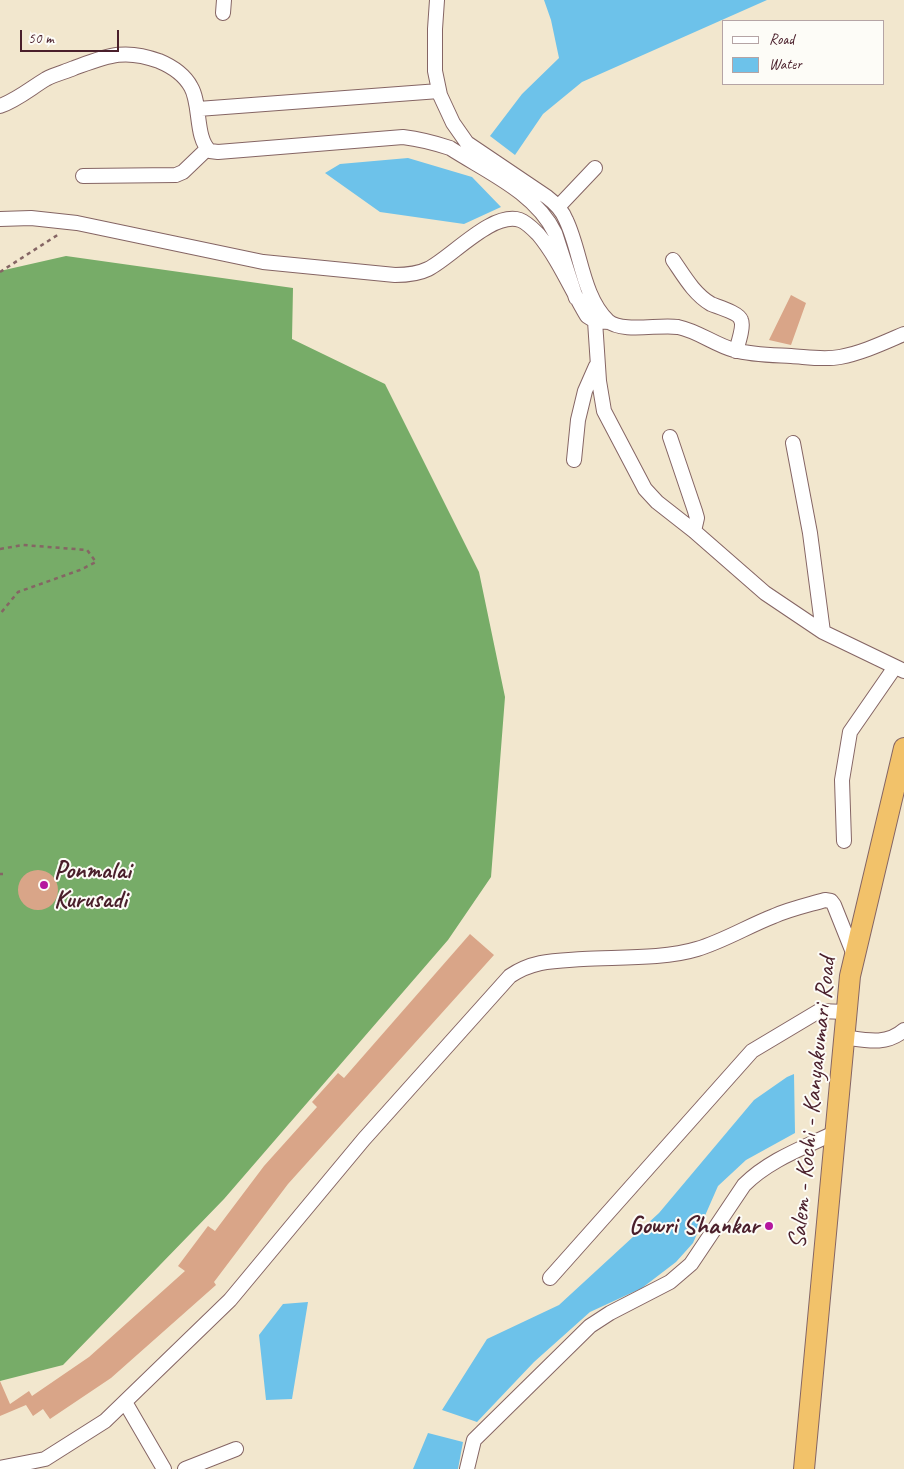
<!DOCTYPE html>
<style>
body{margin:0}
#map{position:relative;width:904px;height:1469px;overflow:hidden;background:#f2e7ce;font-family:Caveat,sans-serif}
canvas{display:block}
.legend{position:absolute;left:722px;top:20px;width:162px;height:65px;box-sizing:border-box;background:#fdfcf7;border:1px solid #b5a4a5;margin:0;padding:6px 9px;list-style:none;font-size:15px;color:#4a1f2b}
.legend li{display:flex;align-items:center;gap:10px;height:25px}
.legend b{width:25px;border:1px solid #b5a4a5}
.scale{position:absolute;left:20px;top:30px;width:99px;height:22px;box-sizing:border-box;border:2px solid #4a1f2b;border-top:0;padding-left:6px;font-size:15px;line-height:18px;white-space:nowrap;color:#4a1f2b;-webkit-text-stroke:4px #fdfcf7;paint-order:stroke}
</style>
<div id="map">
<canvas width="904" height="1469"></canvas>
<ul class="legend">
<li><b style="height:6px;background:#fff"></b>Road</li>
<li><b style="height:14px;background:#6dc2ea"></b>Water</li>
</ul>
<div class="scale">50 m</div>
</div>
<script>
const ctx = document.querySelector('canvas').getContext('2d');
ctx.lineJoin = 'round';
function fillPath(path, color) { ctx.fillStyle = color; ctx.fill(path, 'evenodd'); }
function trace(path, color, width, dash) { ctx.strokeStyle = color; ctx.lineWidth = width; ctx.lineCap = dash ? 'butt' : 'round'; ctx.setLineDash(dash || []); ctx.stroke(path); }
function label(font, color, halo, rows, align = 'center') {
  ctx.font = font + ' Caveat,sans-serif'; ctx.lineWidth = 4; ctx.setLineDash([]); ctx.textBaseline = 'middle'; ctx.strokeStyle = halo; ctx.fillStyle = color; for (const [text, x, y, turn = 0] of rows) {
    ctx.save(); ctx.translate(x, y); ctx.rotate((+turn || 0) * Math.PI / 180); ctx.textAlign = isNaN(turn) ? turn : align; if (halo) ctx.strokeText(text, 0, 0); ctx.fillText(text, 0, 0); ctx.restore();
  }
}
fillPath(new Path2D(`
 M66 256 293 288 292 339 385 384 479 572 505 697 491 877 448 940 224 1199 63 1365 0 1381V271Z`), '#77ac68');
fillPath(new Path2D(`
 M544 0H767L582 82 543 114 515 155 490 136 522 94 559 58 551 20Z
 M408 158 472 177 501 207 464 224 380 212 325 173 340 164Z
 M794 1074 795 1133 746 1160 718 1186 693 1243 676 1262 642 1288 590 1312 534 1362 477 1422 442 1410 487 1339 559 1305 659 1213 754 1100 787 1077Z
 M308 1302 292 1399 266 1400 259 1335 283 1304Z
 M428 1433 463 1442 458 1469H413Z`), '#6dc2ea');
fillPath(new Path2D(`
 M791 295 806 303 791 345 769 340Z
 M18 890a20 20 0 1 1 40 0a20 20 0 1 1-40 0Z
 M470 934 494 955 288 1184 214 1282 216 1285 111 1378 50 1419 43 1409 33 1416 26 1405 0 1416V1381L10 1404 29 1391 32 1396 89 1357 185 1271 178 1266 208 1226 215 1231 264 1166 317 1107 312 1102 338 1073 344 1078Z`), '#d9a588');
const minor = new Path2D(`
 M437 0 435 29V71L440 95 453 123 467 143 547 197C555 203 562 210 566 220 581 251 582 296 608 321 622 333 660 324 678 327 698 331 715 345 734 350 752 355 772 355 791 356 807 357 824 360 840 357 862 353 883 343 904 334
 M223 13 224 0
 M0 106C17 100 31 88 46 79 55 74 65 72 74 68 107 56 124 48 159 61 171 66 184 74 191 87 201 104 195 139 210 151L218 152 403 137C419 139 435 143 450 148 487 172 535 192 555 233L576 298
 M198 109 439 91
 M83 176 176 175 183 172 207 149
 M558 207 595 168
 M0 219 31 218 77 223 263 262 395 275C406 275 418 274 428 269 452 257 492 211 520 220 526 222 533 229 538 234 558 258 571 289 587 316L595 321 609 322
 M673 260C684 276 694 294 711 304 718 307 739 313 741 320 744 326 738 344 736 351
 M595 321 599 381 604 411 645 489 657 502 694 531 765 593 823 632 904 671
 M670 437 695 511 697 518 694 531
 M793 443 810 533 823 632
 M574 460 578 420 585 391 596 366
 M844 841 842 780 850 732 895 667
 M843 1037C865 1040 886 1046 904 1030
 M550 1278 752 1051 819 1011 846 1012
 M125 1402 164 1469
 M0 1468 45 1459 105 1421 230 1300 364 1139 510 976C534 960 555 961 583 959 617 957 665 959 697 949 724 941 748 926 774 916 790 909 808 905 825 900L831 901 834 905 854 955
 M185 1469 236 1449
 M467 1469 474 1440 590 1326 610 1313 670 1282 691 1264 744 1185C769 1160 803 1148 834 1133`);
const highway = new Path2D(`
 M804 1469 850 976 904 748`);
trace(minor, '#856564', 16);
trace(highway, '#856564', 22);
trace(new Path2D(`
 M0 272 59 234
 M0 549 23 545 87 550 96 562 80 570 18 592 0 614
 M0 874H3`), '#856564', 2.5, [4, 4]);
trace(minor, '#fff', 14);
trace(highway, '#f2c26a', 20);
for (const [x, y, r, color] of [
 [44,885,5,"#b5179e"],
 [769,1226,5,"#b5179e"]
]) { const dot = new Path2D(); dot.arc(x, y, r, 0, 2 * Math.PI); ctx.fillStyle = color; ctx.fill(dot); trace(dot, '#fdfcf7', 2); }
label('bold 25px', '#4a1f2b', '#fdfcf7', [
 ["Ponmalai",54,871],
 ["Kurusadi",54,900],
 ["Gowri Shankar",759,1226,"right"]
], 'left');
label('25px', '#4a1f2b', '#fdfcf7', [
 ["Salem - Kochi - Kanyakumari Road",813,1103,-84]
]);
</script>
